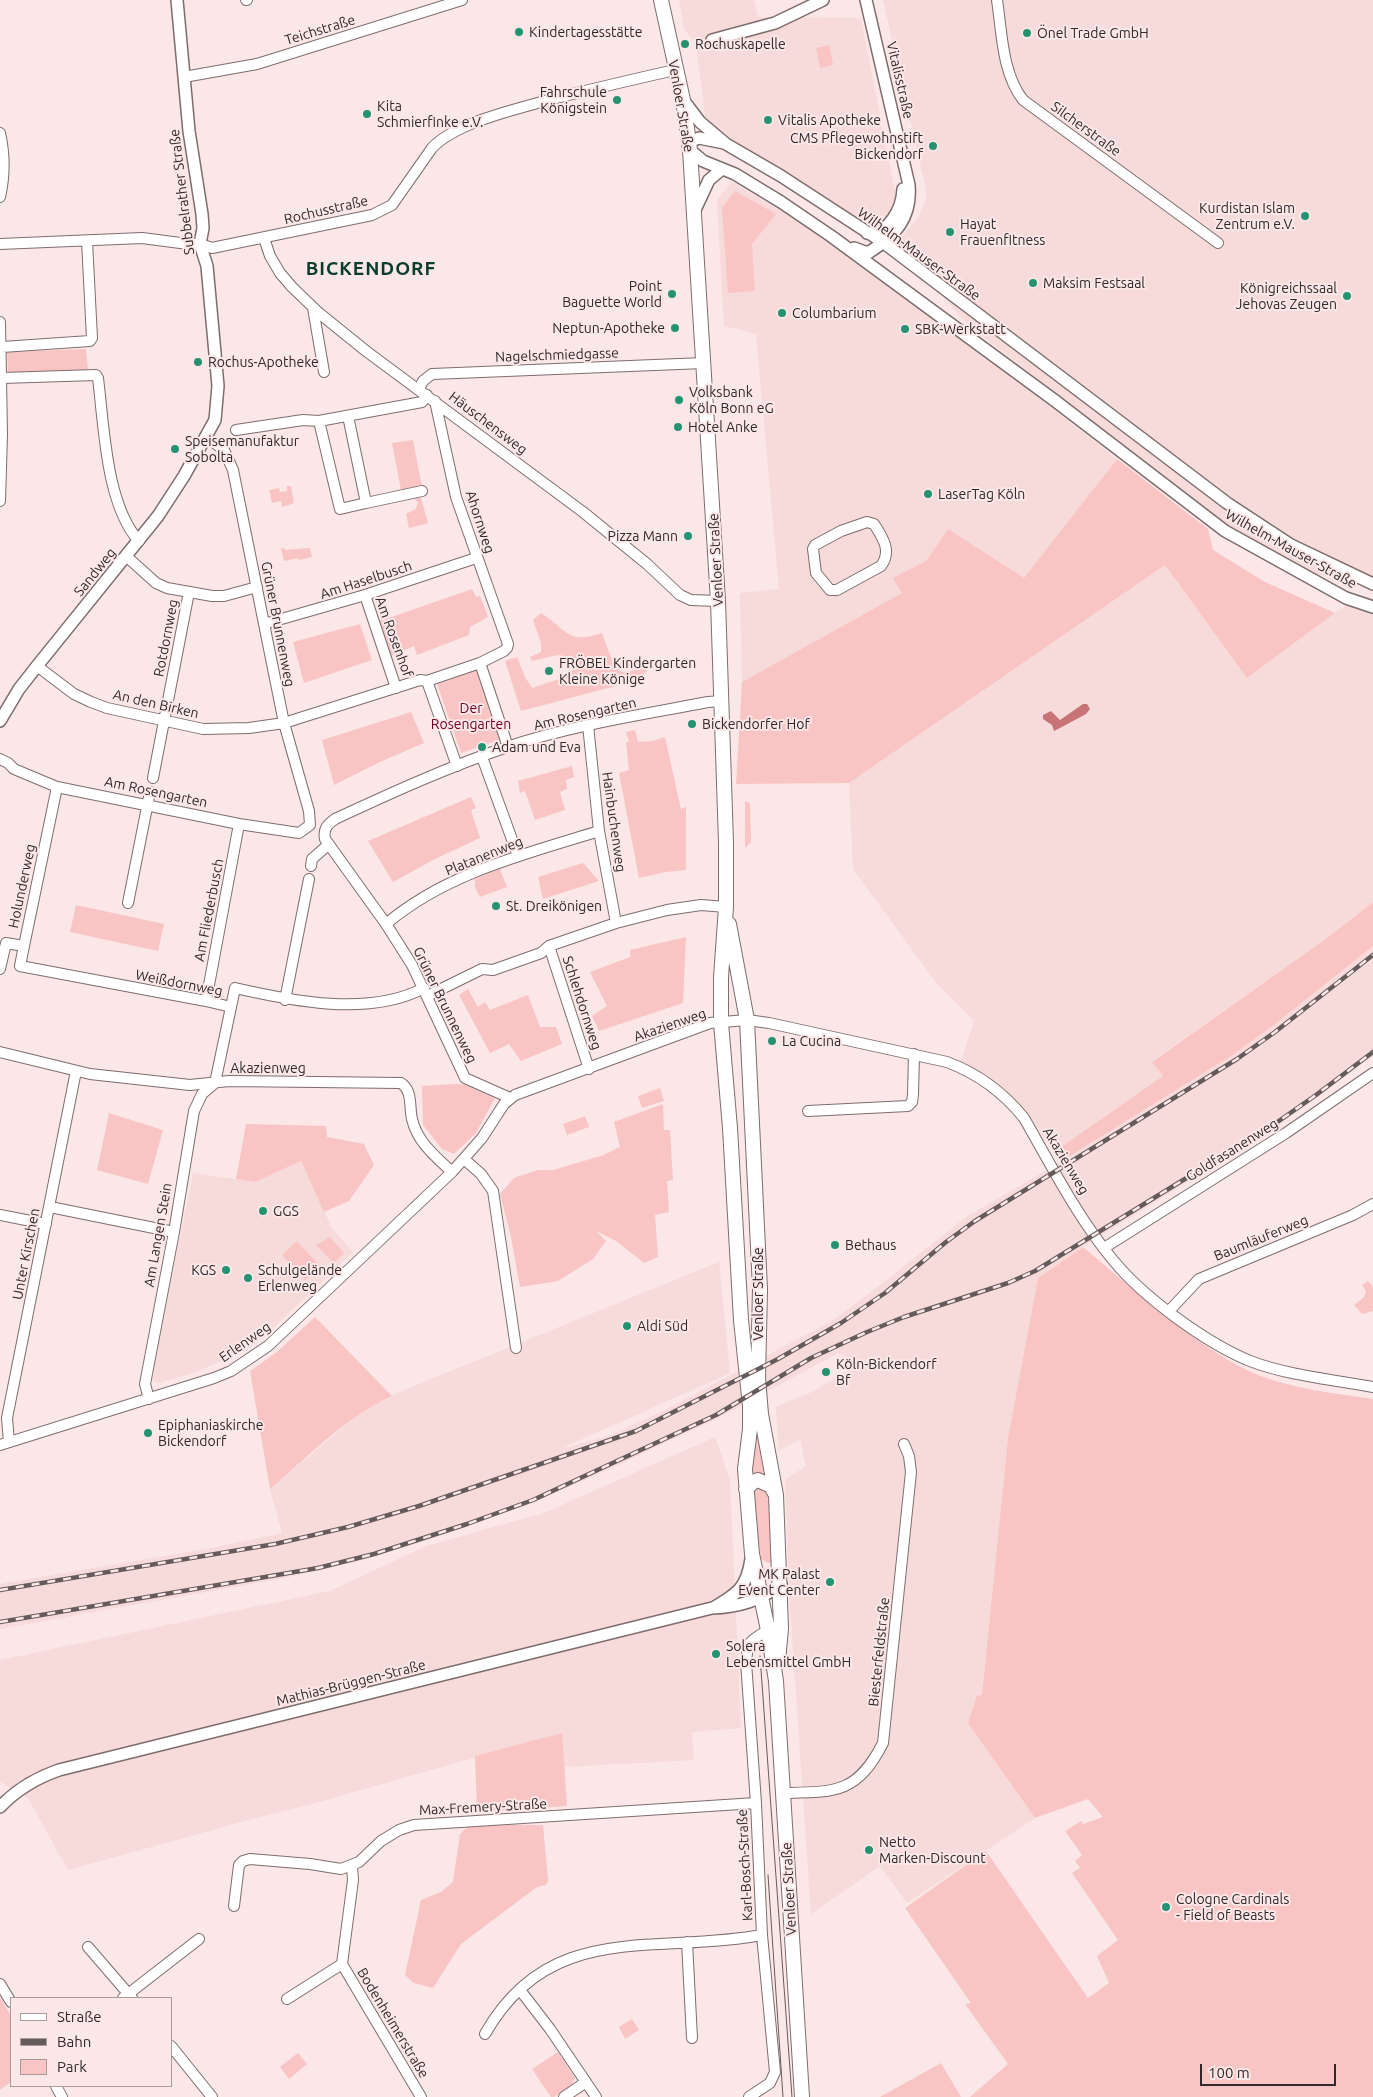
<!DOCTYPE html>
<meta charset="utf-8">
<style>
body{margin:0}
#map{position:relative;width:1373px;height:2097px;overflow:hidden;background:#fbe7e7;font-family:Ubuntu,sans-serif}
canvas{display:block}
.legend{position:absolute;left:10px;top:1997px;width:162px;height:90px;box-sizing:border-box;background:#fbe7e7;border:1px solid #aa9b9b;margin:0;padding:6px 9px;list-style:none;font-size:15px;color:#302929}
.legend li{display:flex;align-items:center;gap:10px;height:25px}
.legend b{width:25px;border:1px solid #aa9b9b}
.scale{position:absolute;left:1200px;top:2064px;width:136px;height:22px;box-sizing:border-box;border:2px solid #302929;border-top:0;padding-left:6px;font-size:15px;line-height:18px;white-space:nowrap;color:#302929;-webkit-text-stroke:4px #fbe7e7;paint-order:stroke}
</style>
<div id="map">
<canvas width="1373" height="2097"></canvas>
<ul class="legend">
<li><b style="height:6px;background:#fff"></b>Straße</li>
<li><b style="height:6px;background:#665b5b"></b>Bahn</li>
<li><b style="height:14px;background:#f9c4c4"></b>Park</li>
</ul>
<div class="scale">100 m</div>
</div>
<script>
const ctx = document.querySelector('canvas').getContext('2d');
ctx.lineJoin = 'round';
function fillPath(path, color) { ctx.fillStyle = color; ctx.fill(path, 'evenodd'); }
function trace(path, color, width, dash) { ctx.strokeStyle = color; ctx.lineWidth = width; ctx.lineCap = dash ? 'butt' : 'round'; ctx.setLineDash(dash || []); ctx.stroke(path); }
function label(font, color, halo, rows, align = 'center') {
  ctx.font = font + ' Ubuntu,sans-serif'; ctx.lineWidth = 4; ctx.setLineDash([]); ctx.textBaseline = 'middle'; ctx.strokeStyle = halo; ctx.fillStyle = color; for (const [text, x, y, turn = 0] of rows) {
    ctx.save(); ctx.translate(x, y); ctx.rotate((+turn || 0) * Math.PI / 180); ctx.textAlign = isNaN(turn) ? turn : align; if (halo) ctx.strokeText(text, 0, 0); ctx.fillText(text, 0, 0); ctx.restore();
  }
}
fillPath(new Path2D(`
 M679 0H754L758 17 861 18 897 202 888 216 852 218 706 122 696 44 684 29Z
 M883 0H1373V585L1311 573 1229 526 968 325 900 248 895 245 919 216 926 200V190Z
 M732 182 776 208 803 218 872 268 1117 459 1024 579 948 529 926 561 894 578 902 593 742 682 740 593 779 589 756 334 724 326 717 200Z
 M1165 565 1247 678 1335 613 1350 604 1373 611V902L1327 938 1152 1061 1163 1076 1054 1152 1030 1119 960 1064 974 1021 937 984 853 869 849 783Z
 M1373 946V1055L1318 1097 1277 1126 1083 1247 1038 1278 1008 1438 982 1695 968 1723 1035 1818 907 1903 880 1866 811 1914 789 1592 785 1480 806 1466 800 1439 779 1451 776 1407 812 1392 851 1369 844 1355 838 1353 720 1417 603 1472 530 1504 418 1543 355 1562 284 1578 0 1629V1584L212 1548 282 1533 270 1489 354 1418 373 1405 404 1390 719 1262 730 1373 560 1449 609 1436 665 1410 830 1322 870 1293 966 1217 1035 1177 1231 1056 1274 1025Z
 M301 1161 332 1228 353 1252 270 1331 241 1352 196 1372 159 1383 153 1381 152 1377 157 1348 193 1173 255 1182Z
 M715 1437 730 1480 741 1728 692 1732 694 1760 564 1767 561 1733 312 1804 252 1819 68 1870 28 1798 0 1782V1660L330 1591 426 1546 544 1513Z`), '#f7dada');
fillPath(new Path2D(`
 M829 45 833 65 820 68 816 48Z
 M735 191 776 214 752 244 755 291 728 293 722 208Z
 M86 349 88 370 8 373 7 352Z
 M413 440 422 487 401 490 392 443Z
 M1117 459 1208 529 1213 550 1265 582 1335 613 1247 678 1165 565 849 783 736 784 742 682 902 593 893 578 926 561 948 529 1024 578Z
 M287 486H291L294 503 282 507 281 501 272 503 269 490 279 488 280 492 287 491Z
 M420 495 428 523 409 528 406 514 416 509 418 502 412 497Z
 M281 548H284L285 550 310 548 312 557 299 560 298 558 284 561Z
 M472 589 476 597 480 596 488 617 470 627 469 635 417 655 414 646 391 656 380 621Z
 M541 613C568 630 567 645 602 633L614 666 622 672 632 671 644 666 648 670 637 680H616L623 684 521 711 505 661 517 657 525 677 532 688 568 676 572 671 570 660 564 661V656L558 655 532 661 530 657 541 652V643L533 620Z
 M360 624 372 660 304 683 293 642Z
 M478 669 502 739 461 753 437 684Z
 M411 712 424 743 380 762 334 785 322 740Z
 M635 730 638 742 652 741 665 737 681 809 686 807V870L666 872 639 878 619 773 629 770 626 742H629L626 732Z
 M572 766 574 777 566 780 567 789 560 792 565 810 535 820 525 791 520 793 518 781Z
 M471 797 476 808 471 810 480 838 435 859 393 882 368 841Z
 M745 801 750 803 751 842 745 848Z
 M583 863 599 881 543 899 538 877Z
 M500 869 507 887 480 897 474 885 476 884 474 879Z
 M1373 902V946L1274 1025 1231 1056 1060 1162 1054 1152 1163 1076 1152 1062 1327 938Z
 M76 905 164 924 158 951 70 932Z
 M686 937 683 1003 599 1031 592 1016 607 1006 590 972 630 957V950Z
 M468 989 478 1007 485 1002 490 1010 528 995 540 1027H556L562 1044 521 1061 509 1044 490 1053 459 995Z
 M457 1084 466 1085 495 1098 476 1133 454 1154 442 1149 423 1125 422 1086Z
 M660 1088 664 1101 642 1108 638 1096Z
 M663 1104 664 1130H670L673 1180 667 1181 669 1212 655 1215 658 1257 644 1263 616 1241 596 1231 606 1241 593 1259 558 1281 520 1287 511 1237 500 1194 514 1178 538 1170H553L604 1155 620 1147 614 1122Z
 M109 1113 163 1130 148 1184 97 1170Z
 M585 1116 589 1127 567 1135 563 1124Z
 M246 1124 326 1126 327 1137 364 1144 374 1165 349 1201 324 1212 301 1161 255 1182 236 1179Z
 M330 1237 344 1253 334 1263 316 1245Z
 M297 1241 320 1266 305 1280 282 1255Z
 M1083 1247C1130 1286 1184 1336 1237 1365 1278 1388 1328 1392 1373 1399V2097H970L1008 2064 965 2004 971 2003 905 1908 986 1851 1088 1998 1109 1983 1097 1956 1118 1940 1072 1873 1080 1868 1075 1861 1082 1855 1065 1831 1081 1821 1083 1824 1103 1817 1088 1799 1035 1818 968 1723 977 1696 982 1695 1008 1438 1038 1278Z
 M1368 1281 1373 1287V1311L1362 1314 1354 1305 1364 1297 1366 1291 1362 1285Z
 M315 1317 392 1396C345 1417 308 1457 270 1489L250 1371 277 1352Z
 M755 1418 770 1477 752 1476 751 1464Z
 M758 1487 766 1489 769 1495 773 1562 768 1563 761 1559 753 1493Z
 M562 1733 567 1806 477 1812 475 1756Z
 M470 1825H543L548 1880 546 1885 537 1887 461 1944 433 1988 414 1983 405 1975 421 1900 441 1892 453 1882 460 1834Z
 M0 1997 11 2016V2082L0 2090Z
 M632 2019 639 2030 625 2039 619 2027Z
 M558 2052 575 2078 571 2086 554 2097H551L532 2069Z
 M298 2053 307 2064 289 2079 280 2067Z
 M941 2063 961 2097H880Z`), '#f9c4c4');
fillPath(new Path2D(`
 M1083 704H1087L1090 709 1086 714 1058 729 1054 731 1052 725 1043 719V715L1051 711 1060 720Z`), '#c87376');
const minor = new Path2D(`
 M246 0H247
 M997 0C1002 33 1002 73 1023 100L1218 243
 M184 77 257 64 462 0
 M0 133C5 155 5 175 0 197
 M264 238 270 256 280 273 292 287 319 313 366 351 583 512 647 564 680 595 691 600 718 601
 M0 244 142 238 188 244H200L212 248 372 215 392 205 432 148C456 122 518 109 552 99 593 89 634 79 675 70
 M313 308 324 372
 M0 322 2 434 0 501
 M2 347 90 341 92 338 87 241
 M2 378 96 375 98 378C104 426 106 505 139 541
 M419 389 423 381 432 374 704 363
 M319 421 340 509 366 503 348 416
 M236 430 303 420 319 421 422 402 427 395
 M366 503 422 491
 M867 522 874 524C883 538 892 551 881 566L837 590H830L816 573 813 549 815 545 841 531Z
 M126 556 156 583 167 588 212 596H224L257 587
 M365 595 396 688
 M264 624 365 595 476 558
 M480 663 508 747
 M37 666 74 694 91 702 107 708 203 729 249 728 284 723 420 680 427 681 480 663 504 651 507 648 508 644 456 497 435 401
 M427 681 457 766
 M588 725 599 831 616 923
 M482 757 518 856
 M0 759 8 763 14 769 57 787 239 824 299 833 310 825 309 811 284 723 233 470 224 450 206 437
 M153 778 189 592
 M311 866 312 859 328 845
 M128 903 150 792
 M386 924C446 873 525 854 599 831
 M24 946 20 966 206 1001 231 1007 235 988C292 1001 369 1017 424 988
 M549 946 589 1069
 M0 969 6 943 24 946 57 787
 M427 996 482 969 493 970 541 953 549 946 616 923 667 910 701 905 726 907
 M285 1000 309 879
 M206 1001 239 824
 M0 1052 90 1074 190 1085 229 1081 401 1083C413 1091 409 1107 412 1119 417 1142 436 1157 452 1172
 M510 1098 465 1078 412 965 386 924 325 839C323 829 327 825 335 819 391 793 448 767 507 747 572 725 641 715 708 702L722 701
 M808 1111 908 1106 912 1102 913 1095 914 1054
 M464 1159 481 1174 493 1191 516 1348
 M50 1207 174 1232
 M0 1215 46 1224
 M1104 1248 1286 1133 1373 1073
 M1169 1311 1199 1279 1353 1215 1373 1204
 M149 1399 145 1384 174 1232 194 1111 202 1094 215 1083 231 1007
 M9 1442 7 1418 76 1071
 M0 1445 214 1378 231 1371 268 1346 452 1172 482 1138 504 1104 515 1095 710 1023 747 1020 769 1023 947 1062C979 1074 1003 1092 1024 1118 1051 1165 1078 1218 1113 1260 1143 1297 1206 1343 1250 1361 1286 1375 1334 1380 1373 1387
 M783 1793C835 1792 857 1794 883 1743L911 1472 909 1456 904 1444
 M352 1867 353 1880 342 1964 421 2097
 M234 1906 239 1865 243 1861 250 1859 310 1864 341 1869 359 1862 381 1841 399 1830 414 1825 756 1803
 M687 1942 692 2038
 M88 1947 132 1998
 M0 1984 11 2002
 M520 1990 550 2029 596 2097
 M123 1998 199 1939
 M287 1999 342 1964
 M485 2034C550 1919 656 1955 762 1935
 M171 2046 212 2097
 M56 2086 62 2097
 M564 2097 586 2082
 M749 2097 770 2083 775 2072 762 1935 756 1803 746 1662C748 1639 750 1642 768 1630`);
const tertiary = new Path2D(`
 M712 40 775 23 823 0
 M684 101 700 122 726 144 781 176 884 243 1227 503 1291 545 1373 584
 M689 142 699 138 724 143
 M690 150 703 161 735 174 781 202 831 236 1054 400 1225 531 1346 598 1373 607
 M694 212 709 180 722 169
 M867 233C889 234 902 209 903 189
 M854 248 868 253C895 236 912 218 909 185L866 0
 M0 721 19 689 37 666 158 516 184 476 215 420 218 386 207 266 200 244 203 228 202 214 189 131 177 0
 M713 1608C737 1594 747 1588 751 1559
 M0 1807C17 1789 36 1778 59 1770L712 1608C738 1607 760 1601 781 1584`);
const secondary = new Path2D(`
 M661 0 683 100 690 150 718 601 726 843V907L721 977V1023L730 1128 741 1320 750 1406V1429L745 1469 752 1554 768 1630 776 1681 802 2097
 M729 924 747 1020 760 1289 758 1378 761 1414 776 1495 781 1628 778 1661
 M746 1489 753 1482 758 1480 771 1486 776 1495`);
trace(minor, '#7e6d6d', 12);
trace(tertiary, '#7e6d6d', 14);
trace(secondary, '#7e6d6d', 16);
trace(minor, '#fff', 10);
trace(tertiary, '#fff', 11);
trace(secondary, '#fff', 14);
trace(new Path2D(`
 M760 1656 792 2097
 M768 1875 783 2097`), '#665b5b', 1);
const rail = new Path2D(`
 M0 1590 275 1544 348 1527 419 1506 636 1431 778 1359 841 1323 885 1293 946 1242 975 1221 1237 1059 1275 1032 1373 955
 M0 1622 318 1568 374 1554 467 1524 533 1500 716 1415 811 1358 867 1332 904 1317 1008 1283 1035 1271 1276 1123 1316 1095 1373 1052`);
trace(rail, '#665b5b', 4.5);
trace(rail, '#fbe7e7', 2.5, [8]);
for (const [x, y, r, color] of [
 [519,32,5,"#259272"],
 [1027,33,5,"#259272"],
 [685,44,5,"#259272"],
 [617,100,5,"#259272"],
 [367,114,5,"#259272"],
 [768,120,5,"#259272"],
 [933,146,5,"#259272"],
 [1305,216,5,"#259272"],
 [950,232,5,"#259272"],
 [1033,283,5,"#259272"],
 [672,294,5,"#259272"],
 [1347,296,5,"#259272"],
 [782,313,5,"#259272"],
 [675,328,5,"#259272"],
 [905,329,5,"#259272"],
 [198,362,5,"#259272"],
 [679,400,5,"#259272"],
 [678,427,5,"#259272"],
 [175,449,5,"#259272"],
 [928,494,5,"#259272"],
 [688,536,5,"#259272"],
 [549,671,5,"#259272"],
 [692,724,5,"#259272"],
 [482,747,5,"#259272"],
 [496,906,5,"#259272"],
 [772,1041,5,"#259272"],
 [263,1211,5,"#259272"],
 [835,1245,5,"#259272"],
 [226,1270,5,"#259272"],
 [248,1278,5,"#259272"],
 [627,1326,5,"#259272"],
 [826,1372,5,"#259272"],
 [148,1433,5,"#259272"],
 [830,1582,5,"#259272"],
 [716,1654,5,"#259272"],
 [869,1850,5,"#259272"],
 [1166,1907,5,"#259272"]
]) { const dot = new Path2D(); dot.arc(x, y, r, 0, 2 * Math.PI); ctx.fillStyle = color; ctx.fill(dot); trace(dot, '#fbe7e7', 2); }
label('14px', '#302929', '#fbe7e7', [
 ["Teichstraße",320,30,-17],
 ["Vitalisstraße",900,80,77],
 ["Venloer Straße",681,106,80],
 ["Silcherstraße",1086,129,36],
 ["Subbelrather Straße",182,192,-97],
 ["Rochusstraße",326,210,-13],
 ["Wilhelm-Mauser-Straße",919,254,36],
 ["Nagelschmiedgasse",557,355,-2],
 ["Häuschensweg",488,423,37],
 ["Ahornweg",480,522,72],
 ["Wilhelm-Mauser-Straße",1291,549,29],
 ["Venloer Straße",716,560,-93],
 ["Sandweg",95,572,-51],
 ["Am Haselbusch",366,580,-18],
 ["Grüner Brunnenweg",278,624,79],
 ["Am Rosenhof",394,637,70],
 ["Rotdornweg",166,638,-79],
 ["An den Birken",156,704,13],
 ["Am Rosengarten",585,714,-13],
 ["Am Rosengarten",156,792,12],
 ["Hainbuchenweg",614,822,82],
 ["Platanenweg",484,856,-22],
 ["Holunderweg",22,886,-78],
 ["Am Fliederbusch",209,910,-79],
 ["Weißdornweg",179,983,11],
 ["Schlehdornweg",582,1003,72],
 ["Grüner Brunnenweg",445,1005,64],
 ["Akazienweg",670,1025,-19],
 ["Akazienweg",268,1068],
 ["Goldfasanenweg",1232,1150,-32],
 ["Akazienweg",1066,1161,59],
 ["Am Langen Stein",158,1235,-80],
 ["Baumläuferweg",1261,1238,-22],
 ["Unter Kirschen",26,1254,-79],
 ["Venloer Straße",758,1294,-90],
 ["Erlenweg",245,1342,-35],
 ["Biesterfeldstraße",879,1652,-84],
 ["Mathias-Brüggen-Straße",351,1683,-14],
 ["Max-Fremery-Straße",483,1807,-3],
 ["Karl-Bosch-Straße",745,1865,-93],
 ["Venloer Straße",789,1889,-93],
 ["Bodenheimerstraße",393,2023,59]
]);
label('14px', '#302929', '#fbe7e7', [
 ["Kindertagesstätte",529,32],
 ["Önel Trade GmbH",1037,33],
 ["Rochuskapelle",695,44],
 ["Fahrschule",607,92,"right"],
 ["Königstein",607,108,"right"],
 ["Kita",377,106],
 ["Schmierfinke e.V.",377,122],
 ["Vitalis Apotheke",778,120],
 ["CMS Pflegewohnstift",923,138,"right"],
 ["Bickendorf",923,154,"right"],
 ["Kurdistan Islam",1295,208,"right"],
 ["Zentrum e.V.",1295,224,"right"],
 ["Hayat",960,224],
 ["Frauenfitness",960,240],
 ["Maksim Festsaal",1043,283],
 ["Point",662,286,"right"],
 ["Baguette World",662,302,"right"],
 ["Königreichssaal",1337,288,"right"],
 ["Jehovas Zeugen",1337,304,"right"],
 ["Columbarium",792,313],
 ["Neptun-Apotheke",665,328,"right"],
 ["SBK-Werkstatt",915,329],
 ["Rochus-Apotheke",208,362],
 ["Volksbank",689,392],
 ["Köln Bonn eG",689,408],
 ["Hotel Anke",688,427],
 ["Speisemanufaktur",185,441],
 ["Sobolta",185,457],
 ["LaserTag Köln",938,494],
 ["Pizza Mann",678,536,"right"],
 ["FRÖBEL Kindergarten",559,663],
 ["Kleine Könige",559,679],
 ["Bickendorfer Hof",702,724],
 ["Adam und Eva",492,747],
 ["St. Dreikönigen",506,906],
 ["La Cucina",782,1041],
 ["GGS",273,1211],
 ["Bethaus",845,1245],
 ["KGS",216,1270,"right"],
 ["Schulgelände",258,1270],
 ["Erlenweg",258,1286],
 ["Aldi Süd",637,1326],
 ["Köln-Bickendorf",836,1364],
 ["Bf",836,1380],
 ["Epiphaniaskirche",158,1425],
 ["Bickendorf",158,1441],
 ["MK Palast",820,1574,"right"],
 ["Event Center",820,1590,"right"],
 ["Solera",726,1646],
 ["Lebensmittel GmbH",726,1662],
 ["Netto",879,1842],
 ["Marken-Discount",879,1858],
 ["Cologne Cardinals",1176,1899],
 ["- Field of Beasts",1176,1915]
], 'left');
label('14px', '#6e001a', '#fbe7e7', [
 ["Der",471,708],
 ["Rosengarten",471,724]
]);
ctx.letterSpacing = '1px';
label('bold 19px', '#093e2e', '#fbe7e7', [
 ["BICKENDORF",371,269]
]);
ctx.letterSpacing = '0px';
</script>
